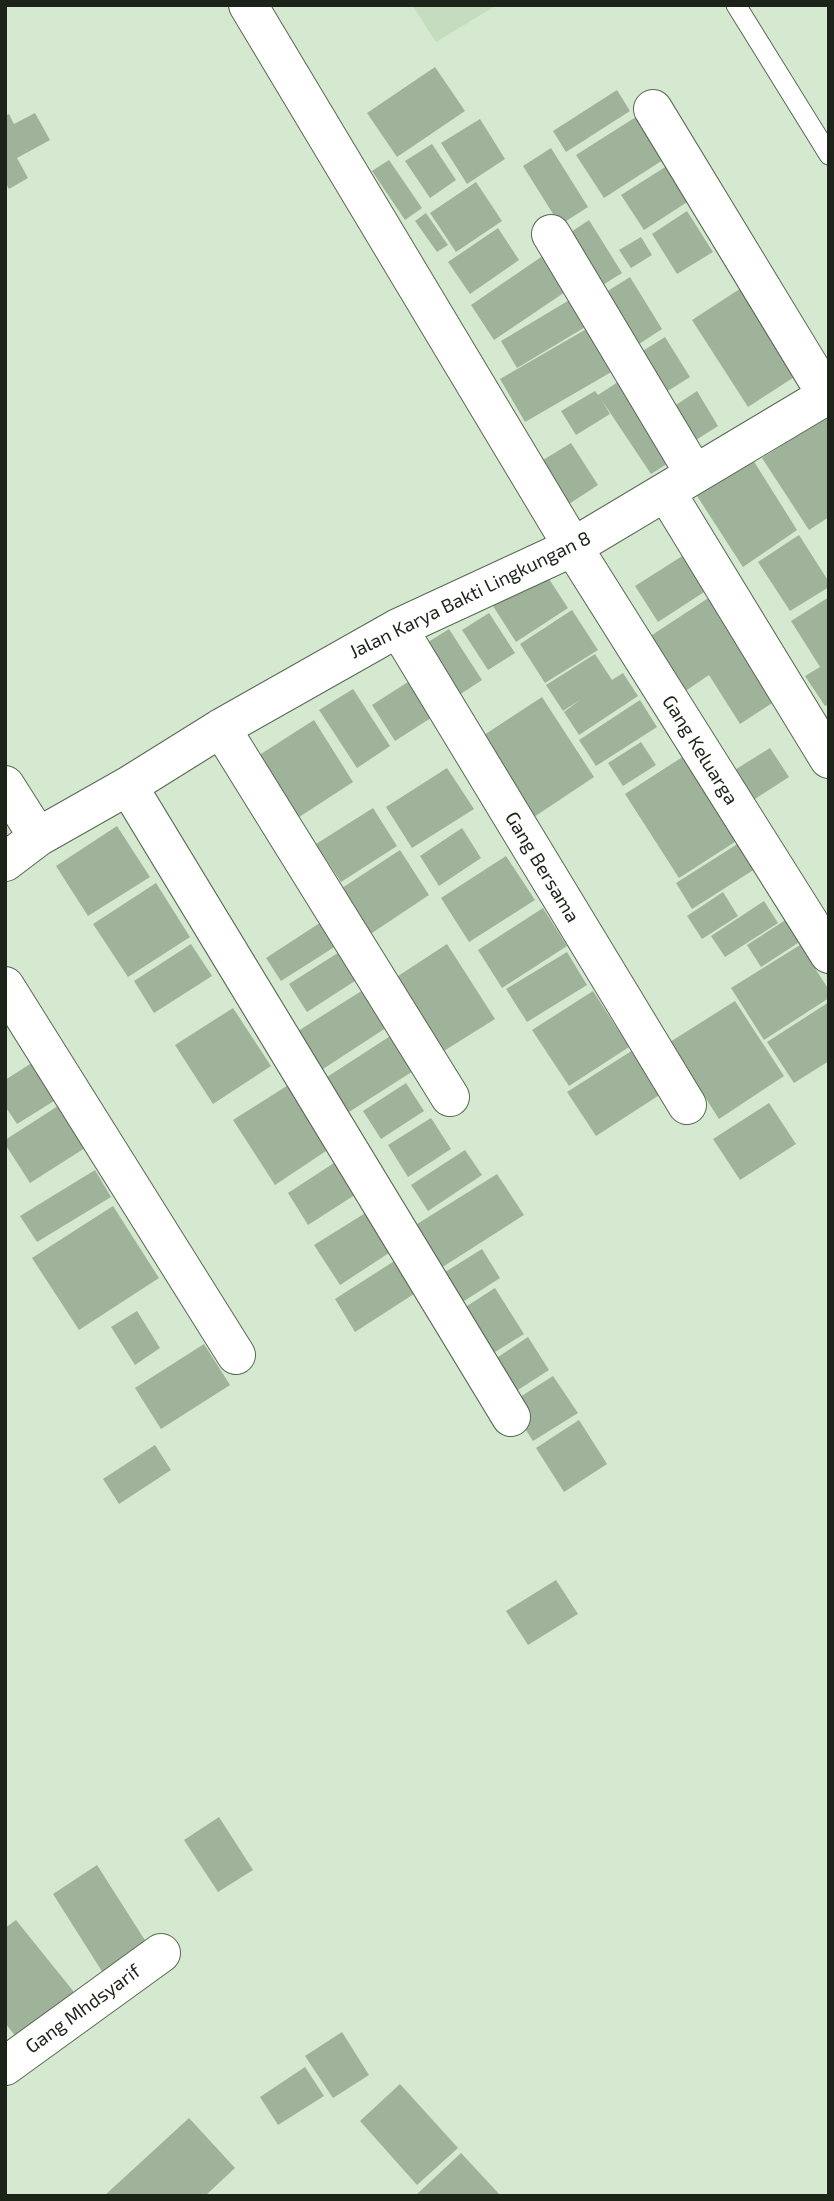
<!DOCTYPE html>
<style>
body{margin:0}
#map{position:relative;width:834px;height:2201px;overflow:hidden;background:#d4e9cf;font-family:"Exo 2",sans-serif}
canvas{display:block}
.frame{position:absolute;inset:0;border:7px solid #1c2319;pointer-events:none}
</style>
<div id="map">
<canvas width="834" height="2201"></canvas>
<div class="frame"></div>
</div>
<script>
const ctx = document.querySelector('canvas').getContext('2d');
ctx.lineJoin = 'round';
function fillPath(path, color) { ctx.fillStyle = color; ctx.fill(path, 'evenodd'); }
function trace(path, color, width, dash) { ctx.strokeStyle = color; ctx.lineWidth = width; ctx.lineCap = dash ? 'butt' : 'round'; ctx.setLineDash(dash || []); ctx.stroke(path); }
function label(font, color, halo, rows, align = 'center') {
  ctx.font = font + ' "Exo 2",sans-serif'; ctx.lineWidth = 7; ctx.setLineDash([]); ctx.textBaseline = 'middle'; ctx.strokeStyle = halo; ctx.fillStyle = color; for (const [text, x, y, turn = 0] of rows) {
    ctx.save(); ctx.translate(x, y); ctx.rotate((+turn || 0) * Math.PI / 180); ctx.textAlign = isNaN(turn) ? turn : align; if (halo) ctx.strokeText(text, 0, 0); ctx.fillText(text, 0, 0); ctx.restore();
  }
}
fillPath(new Path2D(`
 M412 5H497L436 42Z`), '#c5ddbe');
fillPath(new Path2D(`
 M435 67 465 111 397 157 367 113Z
 M617 90 630 111 566 152 553 131Z
 M35 113 50 140 17 158 28 178 9 189 5 182V116L9 114 14 124Z
 M639 115 666 158 604 198 576 155Z
 M480 119 505 159 467 184 441 143Z
 M432 144 456 180 430 198 405 161Z
 M551 148 588 207 560 225 523 166Z
 M389 160 422 208 405 220 372 171Z
 M670 164 692 199 644 230 621 195Z
 M476 182 502 221 456 252 430 213Z
 M687 211 713 252 677 274 652 234Z
 M426 213 448 245 437 252 415 221Z
 M589 220 622 273 601 286 568 234Z
 M498 228 519 260 470 294 448 262Z
 M641 237 652 255 631 268 619 250Z
 M547 253 571 288 494 340 471 305Z
 M630 277 662 329 636 346 603 294Z
 M752 281 808 368 748 407 692 320Z
 M576 296 592 323 517 368 501 341Z
 M595 324 620 367 525 422 500 379Z
 M665 337 690 377 663 394 638 354Z
 M627 376 680 456 651 474 601 399 610 414 576 435 561 411 595 391 598 395Z
 M697 391 718 426 688 445 667 411Z
 M829 415V517L809 530 762 458Z
 M571 443 598 485 566 506 538 463Z
 M748 452 797 530 743 567 688 482Z
 M799 535 829 582V587L790 611 758 562Z
 M695 548 718 583 658 622 635 586Z
 M545 573 568 608 516 642 493 606Z
 M716 593 783 696 740 724 709 675 684 692 649 637Z
 M829 597V704L825 706 805 676 820 667 791 621Z
 M572 610 598 650 545 683 520 644Z
 M489 613 515 653 488 670 462 630Z
 M449 629 482 680 450 701 417 649Z
 M595 654 612 680 623 673 638 696 579 735 564 712 581 699 563 711 546 685Z
 M411 680 434 716 395 741 372 705Z
 M353 689 390 746 357 768 319 710Z
 M542 697 594 777 531 819 478 739Z
 M640 700 657 727 596 766 579 740Z
 M314 720 353 782 293 821 253 759Z
 M641 742 656 765 623 786 608 763Z
 M770 748 789 777 744 806 725 776Z
 M684 756 738 840 679 878 625 794Z
 M447 768 474 809 412 848 386 807Z
 M373 808 397 846 341 882 316 844Z
 M117 826 150 877 88 916 56 866Z
 M462 828 481 858 439 886 420 856Z
 M739 843 755 869 692 909 676 883Z
 M400 850 429 895 366 937 336 892Z
 M506 856 535 900 469 942 441 898Z
 M156 883 190 937 128 977 93 924Z
 M723 892 738 916 702 939 687 916Z
 M764 901 778 923 725 957 711 936Z
 M543 908 567 946 502 988 478 950Z
 M332 915 347 939 281 981 266 958Z
 M787 919 801 941 761 967 747 945Z
 M191 944 212 976 154 1013 134 981Z
 M447 944 495 1019 439 1054 392 980Z
 M800 945 829 990V998L764 1040 731 988Z
 M344 949 361 977 307 1012 289 984Z
 M567 952 587 985 527 1022 506 989Z
 M371 985 395 1022 323 1069 298 1031Z
 M593 991 629 1047 569 1086 532 1030Z
 M735 1001 784 1076 719 1119 670 1042Z
 M829 1002V1061L794 1083 767 1042Z
 M233 1008 271 1066 213 1104 175 1045Z
 M398 1031 421 1066 349 1112 327 1077Z
 M633 1050 661 1094 596 1136 567 1092Z
 M38 1059 62 1096 17 1124 5 1106V1080Z
 M301 1077 341 1141 275 1185 233 1120Z
 M406 1083 424 1111 381 1139 363 1111Z
 M769 1103 796 1144 740 1180 713 1139Z
 M58 1106 85 1148 30 1183 5 1144V1140Z
 M431 1118 451 1149 408 1177 388 1145Z
 M465 1150 482 1175 428 1211 411 1185Z
 M340 1159 361 1191 308 1225 288 1193Z
 M95 1170 111 1197 37 1242 20 1216Z
 M497 1174 524 1215 441 1268 414 1226Z
 M113 1206 159 1278 79 1330 32 1258Z
 M367 1212 392 1251 340 1285 314 1245Z
 M482 1249 500 1278 461 1303 442 1274Z
 M399 1258 420 1290 355 1332 335 1299Z
 M495 1288 524 1334 482 1360 453 1315Z
 M137 1311 160 1348 135 1365 111 1327Z
 M528 1337 549 1370 504 1399 483 1367Z
 M204 1344 230 1385 161 1429 135 1388Z
 M553 1376 578 1413 533 1441 509 1404Z
 M579 1420 607 1464 564 1492 536 1448Z
 M155 1445 171 1470 119 1504 103 1479Z
 M556 1580 578 1614 528 1645 506 1611Z
 M219 1817 253 1870 218 1892 184 1840Z
 M97 1865 148 1945 103 1973 53 1894Z
 M16 1920 78 1997 21 2043 5 2023V1928Z
 M342 2032 369 2075 333 2098 305 2056Z
 M305 2067 324 2096 278 2125 260 2097Z
 M400 2084 458 2148 417 2185 360 2121Z
 M189 2118 235 2168 205 2196H104Z
 M461 2153 501 2196H415Z`), '#9fb39a');
const lane = new Path2D(`
 M736 5 829 155`);
const street = new Path2D(`
 M248 5 573 547 829 954
 M653 109 826 394
 M551 234 694 473
 M666 492 829 759
 M398 628 687 1105
 M221 728 450 1097
 M5 785 38 837
 M128 786 511 1417
 M5 862 38 837 128 786 221 728 398 628 573 547 829 394
 M5 986 236 1355
 M5 2066 161 1953`);
trace(lane, '#586953', 21);
trace(street, '#586953', 40);
trace(lane, '#fff', 19);
trace(street, '#fff', 38);
label('19px', '#1c2319', '#fff', [
 ["Jalan Karya Bakti Lingkungan 8",470,595,-26],
 ["Gang Keluarga",700,750,58],
 ["Gang Bersama",542,867,59],
 ["Gang Mhdsyarif",83,2009,-36]
]);
</script>
